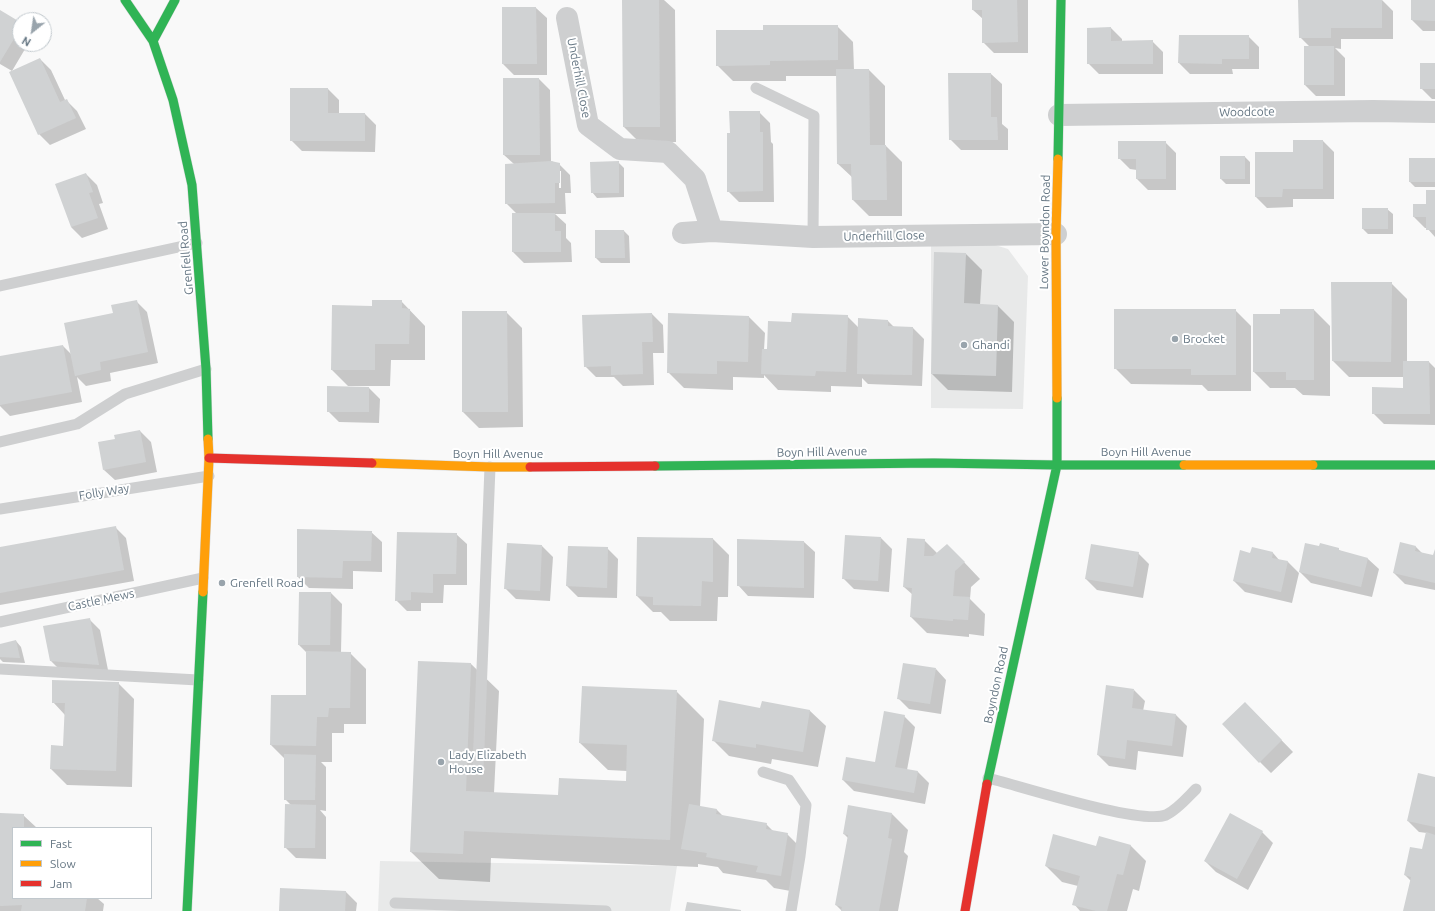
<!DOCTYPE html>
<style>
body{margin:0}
#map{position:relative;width:1435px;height:911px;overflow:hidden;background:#f9f9f9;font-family:Ubuntu,sans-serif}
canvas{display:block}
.legend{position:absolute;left:12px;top:827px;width:140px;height:72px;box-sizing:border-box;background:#fff;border:1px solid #c1c8cd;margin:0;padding:5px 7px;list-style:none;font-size:12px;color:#657683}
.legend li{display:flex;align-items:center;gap:8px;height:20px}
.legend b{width:20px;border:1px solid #c1c8cd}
.north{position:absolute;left:12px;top:12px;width:40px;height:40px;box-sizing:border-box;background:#fff;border:1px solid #c1c8cd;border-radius:50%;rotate:210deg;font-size:11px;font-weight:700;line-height:16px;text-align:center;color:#657683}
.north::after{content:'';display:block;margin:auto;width:14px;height:18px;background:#99a4ac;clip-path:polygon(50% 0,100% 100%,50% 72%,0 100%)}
</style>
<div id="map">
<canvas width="1435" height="911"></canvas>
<ul class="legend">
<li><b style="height:5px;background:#30b455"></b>Fast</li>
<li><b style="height:5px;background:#ff9f0a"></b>Slow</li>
<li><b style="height:5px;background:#e5322d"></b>Jam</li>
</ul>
<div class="north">N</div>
</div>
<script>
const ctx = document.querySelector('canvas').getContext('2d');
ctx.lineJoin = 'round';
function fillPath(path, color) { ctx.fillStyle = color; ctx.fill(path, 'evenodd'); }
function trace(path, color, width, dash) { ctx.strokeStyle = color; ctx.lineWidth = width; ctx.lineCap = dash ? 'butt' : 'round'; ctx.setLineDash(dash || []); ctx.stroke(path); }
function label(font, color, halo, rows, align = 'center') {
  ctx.font = font + ' Ubuntu,sans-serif'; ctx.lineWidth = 4; ctx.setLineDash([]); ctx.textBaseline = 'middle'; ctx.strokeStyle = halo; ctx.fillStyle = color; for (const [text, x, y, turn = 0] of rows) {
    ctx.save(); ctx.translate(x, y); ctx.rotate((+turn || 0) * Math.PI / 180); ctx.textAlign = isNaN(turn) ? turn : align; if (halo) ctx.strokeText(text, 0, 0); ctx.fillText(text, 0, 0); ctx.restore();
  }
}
fillPath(new Path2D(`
 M992 244 1008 249 1028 276 1023 409 931 408V245Z
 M380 861 677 866 670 911H378Z`), '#e8e9e9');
fillPath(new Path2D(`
 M623 0H664L675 10 676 142 640 143 624 127Z
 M973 0H1028V53H994L983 42V19L973 10Z
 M1299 0H1382L1393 11V39H1341V49L1335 48 1345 58V96H1316L1305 85V47H1310L1300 37Z
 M1412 0H1435V31H1423L1412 20Z
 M503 8H536L547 18V75H514L503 64Z
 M0 11 20 23V44H28L12 71 0 64Z
 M837 26 853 42 854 70H869L885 86V145L902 162V216H869L853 200V178L838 164 837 76H786V81H733L717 65 764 31Z
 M1111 28 1122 39V42L1152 41 1163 52V74H1099L1088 63Z
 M1180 36H1248L1259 47V69H1232L1233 74H1190L1179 63Z
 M40 59 51 70 65 100H66L77 111 86 129 50 145 39 134Z
 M1435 64V99H1432L1421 88Z
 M991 74 1002 84V124L1008 129V150H961L950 139Z
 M504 79H539L550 90 551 161 559 164 570 175 571 193H565L566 214H555L566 224V238L571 243 572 262 524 263 513 252V214H517L506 203 514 164 504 155ZM559 171H561V188H559Z
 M328 89 339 100V114H365L376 125 375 152 302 151 291 140Z
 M759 112 770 123 771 142 773 144 774 202H739L728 191 731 134Z
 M1323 141 1334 152V199H1293V207L1267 208 1256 197 1294 153Z
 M1165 142 1176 153V190H1148L1137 179V170L1130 169 1119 158Z
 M1245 157 1250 162V184H1226L1221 179Z
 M1435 159V187H1415L1410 182Z
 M618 162 624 168V197L597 198 592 192Z
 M86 174 97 185 103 203 99 204 108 229 82 238 71 227Z
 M1435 191V237L1427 228H1425L1414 217 1427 205Z
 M1387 209 1393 214V234H1368L1363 229Z
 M596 231H624L629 236 630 263H601L596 258Z
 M966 254 982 270 980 305 998 306 1014 322 1012 392 948 390 932 374Z
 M1391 283 1407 299V362H1429L1435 368V425L1384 424 1373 413 1404 389V377H1349L1333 361Z
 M136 301 147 312 158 363 110 373 111 381 86 386 77 377 82 402 10 416 0 406V357L63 346 71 354 114 314Z
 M401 301 425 326V360H391L390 386H348L332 370 373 307Z
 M1235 310 1251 326V391H1208L1202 385 1131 384 1115 368Z
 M1314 310 1330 326V396L1303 395 1295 388H1270L1254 372 1281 315Z
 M506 312 522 328 523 427 479 428 463 412Z
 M652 314 663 325 664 353H653L654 385 623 386 614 377H596L585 366Z
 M847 316 859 328 888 321 895 328H913L924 339 922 386 868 384 862 378V387L831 386V392L778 390 764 375V378L733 377V390L684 388 668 372 749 317 765 333 764 350H768L792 323Z
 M369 388 380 399 379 423 339 422 328 411Z
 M140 431 151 442 157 472 115 480 104 470 116 439Z
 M115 527 126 538 134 581 0 605V548Z
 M371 532 382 542V572L353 571V589L309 588 298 577Z
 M456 534 467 544V585H444L443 603H421V611H407L396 600Z
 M881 538 892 549 889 592 854 589 843 578Z
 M713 539 729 555 728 597H718L717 621H670L661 612H653L637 596Z
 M738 540 804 542 815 552 814 598 748 596 738 585Z
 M924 540 938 554 963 561 980 579 971 587 970 599 985 614 984 636 969 634V637L927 633 911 617 913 595 904 587Z
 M1401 543 1416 547 1423 554 1434 556 1435 551V590L1405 584 1394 573Z
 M542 546 553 557 550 601 516 599 505 588Z
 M607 548 618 559 617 598 578 597 567 586Z
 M1338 549 1342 552 1368 559 1379 569 1372 597 1311 583 1300 572Z
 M1138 553 1149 564 1143 598 1097 590 1086 579Z
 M1273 553 1280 561 1288 562 1299 573 1292 603 1245 592 1234 581 1251 554Z
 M331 593 342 604 341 653H350L366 669V724H344V733H332V762H321L326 767V811L320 810 326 817V859L296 858 285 847 291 805 285 799V759L271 745 307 696V653L299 645Z
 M89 619 100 630 109 675 62 672 51 661Z
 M16 641 21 647 25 663 3 662 0 659V645Z
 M419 662 471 664 499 691 494 793 559 796 627 782V771L608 770 580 743 676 691 704 719 700 807 717 810 723 816 766 824 774 832 787 834 803 850 796 892 774 888 766 880 723 873 718 867 698 864V867L491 858 490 882 439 879 411 852Z
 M936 669 946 680 941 714 909 709 898 698Z
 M118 683 134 699 132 787 67 785 51 769 64 747 65 715 53 702Z
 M1134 690 1145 701 1143 711 1176 715 1187 726 1183 757 1138 751 1136 770 1109 766 1098 755Z
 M761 709 809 710 826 726 818 767 772 759 771 764 729 756 713 740Z
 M1256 714 1293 752 1271 773 1260 762Z
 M904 716 915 727 907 770 918 772 929 783 925 804 854 791 843 780 875 763Z
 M1435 778V911H1404L1411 881 1405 875 1423 851 1427 833 1419 832 1408 821Z
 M0 814 23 815 37 828H13V898H97L104 904 103 911H0Z
 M892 814 908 830 904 852 908 856 898 911H842L836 905 848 838 844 834Z
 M1262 832 1273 843 1248 890 1216 872 1205 861Z
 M1130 845 1146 861 1139 891 1133 889 1127 911H1080L1074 904 1078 886 1062 882 1046 866 1097 847Z
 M346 892 357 903 356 911H280Z`), '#0003');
fillPath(new Path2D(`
 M622 0H659L660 127H623Z
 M972 0H1017L1018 42 982 43V10H972Z
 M1298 0H1382V28H1331V38H1299Z
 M1411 0H1435V21L1411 20Z
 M502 7H536L537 64H502Z
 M0 10 20 22V29L0 62Z
 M763 25H838V60L770 61V65L716 66V30H763Z
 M1111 27V41L1153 40V64H1087V28Z
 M1179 35H1249V59H1222V64L1178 63Z
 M1304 46H1334V85H1304Z
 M40 58 60 102 67 99 76 118 38 135 9 72Z
 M1420 63H1435V89H1420Z
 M836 69H869L870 145H886L887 200H852L851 164H837Z
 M948 73H991V117H997L998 140H949Z
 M503 78H539L540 155H503Z
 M290 88H328V113H365V141H290Z
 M729 111H760V132H763V191L727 192V133H730Z
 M1293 140H1323V189H1283L1282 197H1255V152H1293Z
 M1118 141H1166V179H1136V159H1118Z
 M1220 156H1245V179H1220Z
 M1409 158H1435V182H1409Z
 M551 161 560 163V183H555V203L505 204V164Z
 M619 161V193H591L590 162Z
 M86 173 93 192 89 193 98 218 71 227 55 184Z
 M1426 190H1435V230H1426V217H1413V204H1426Z
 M1362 208H1388V229H1362Z
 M512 213H555V231H561V252H512Z
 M595 230H624L625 258H595Z
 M934 252 966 253 964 303 998 305 996 376 931 374Z
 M1331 282H1392L1391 362 1332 361Z
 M137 300 148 352 100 362 101 370 75 376 64 323 113 313 111 305Z
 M372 300H402V308L410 309 409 344H375V370H331L332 305 372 306Z
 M1114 309H1236V375H1191V369H1114Z
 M1280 309H1314V380H1286V372H1253V314H1280Z
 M462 311H507L508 412H462Z
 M652 313 653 342H642L643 374 611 375V366L584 367 582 315Z
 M668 313 749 316 748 362 717 361V374L667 373Z
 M792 313 848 315 846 372 816 371 815 376 761 374 762 349H767L768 321 791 322Z
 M858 318 888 320V326L913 327 912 375 857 374Z
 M63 345 72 392 0 405V356Z
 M1403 361H1429L1430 414H1372V387L1403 388Z
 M327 386 369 387V412H327Z
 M140 430 146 462 103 470 98 442 115 439 114 435Z
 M116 526 124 570 0 593V547Z
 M297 529 372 531 371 561H343L342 578 297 577Z
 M397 532 457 533 456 574H433V593L411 592V600L395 601Z
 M845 535 881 537 878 581 842 579Z
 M637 537 713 538V582L702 581 701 606 653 605V597L636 596Z
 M907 538 925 539 924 556H933L947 544 965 562 955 571 953 596 970 597 968 620 953 619V621L910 617 912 588 903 587Z
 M737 539 804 541V588L737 586Z
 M1400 542 1416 546 1415 551 1433 555 1435 549V583L1393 573Z
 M507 543 542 545 540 591 504 589Z
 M1305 543 1319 546 1320 543 1339 548V550L1368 558 1361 587 1299 572Z
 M1091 544 1139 552 1133 587 1085 579Z
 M568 546 608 547 607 588 566 586Z
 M1252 547 1273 552 1272 558 1288 561 1281 592 1233 581 1240 550 1250 553Z
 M299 592H331L330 645H298Z
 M90 618 99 665 50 661 43 626Z
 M16 640 20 658 0 657V644Z
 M306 651 351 652 350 708H329L328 717H317L316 746 270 745 271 695H306Z
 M418 661 471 663 466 791 558 795 559 778 626 781 627 745 579 743 582 686 677 690 670 840 464 831 463 854 410 852Z
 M903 663 936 668 930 704 897 699Z
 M52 680 119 682 116 771 50 769 51 745 63 746 65 703H52Z
 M1106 685 1134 689 1132 708 1176 714 1172 746 1127 740 1125 759 1097 755Z
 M719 700 760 708 762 701 810 710 803 752 756 744V748L712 741Z
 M1245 702 1282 740 1259 763 1222 724Z
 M884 711 905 715 895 767 918 771 914 793 842 780 846 757 875 762Z
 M284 754 316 755 315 800H284Z
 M1418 773 1435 777V827L1407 821Z
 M285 804 316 805 315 848H284Z
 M689 804 717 809 716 814 767 823 766 829 788 833 781 876 756 872 758 866 706 857 707 853 681 849Z
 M848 805 892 813 888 838 892 839 879 911H841L842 907 835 905 848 835 843 834Z
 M0 813 24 814V828H13V898H87L85 911H21L22 905 0 906Z
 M1230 813 1263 831 1237 879 1204 861Z
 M1426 832 1435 835V911H1403L1411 877 1404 875 1410 847 1422 849Z
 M1053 834 1096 846 1099 836 1131 845 1123 875 1117 874 1107 911H1096L1072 905 1080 876 1045 866Z
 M280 888 346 891 345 911H279Z
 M687 902 741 910V911H685Z`), '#d0d2d3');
const fast = new Path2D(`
 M125 0 153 41 173 100 192 185 206 369 208 439
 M153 41 175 0
 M1058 159 1061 0
 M1313 465H1435
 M655 466 934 463 1057 465H1184
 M987 784 1057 465V398
 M187 911 203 592`);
const slow = new Path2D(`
 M1057 398 1056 234 1058 159
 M372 463 490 467H530
 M1184 465H1313
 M203 592 209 458 208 439`);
const jam = new Path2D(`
 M209 458 372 463
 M530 467 655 466
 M965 911 987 784`);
trace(fast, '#d5d6d7', 10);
trace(slow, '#d5d6d7', 10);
trace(jam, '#d5d6d7', 10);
trace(new Path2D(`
 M756 88 814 116 813 237
 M0 286 197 243
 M0 442 77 424 125 394 206 369
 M0 509 209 476
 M0 622 203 578
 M0 669 198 680
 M478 769 490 467
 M763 772 789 780 806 805 800 856 791 911
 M988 778C1020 786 1140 825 1166 815 1177 810 1187 798 1196 789
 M395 903 606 911`), '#cecfd0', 11);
trace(new Path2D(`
 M567 18 588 125 620 149 668 152 695 179 712 231 813 237 1056 234
 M1059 115 1373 111 1435 112
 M683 233 712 231`), '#cecfd0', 22);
trace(fast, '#30b455', 9);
trace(slow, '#ff9f0a', 9);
trace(jam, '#e5322d', 9);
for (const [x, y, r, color] of [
 [1175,339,4,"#99a4ac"],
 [964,345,4,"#99a4ac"],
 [222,583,4,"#99a4ac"],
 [441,762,4,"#99a4ac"]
]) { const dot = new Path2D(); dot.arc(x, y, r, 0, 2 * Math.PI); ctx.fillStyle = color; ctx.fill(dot); trace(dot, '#fff', 1.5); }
label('12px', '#657683', '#fff', [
 ["Underhill Close",579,78,79],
 ["Woodcote",1247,112,-1],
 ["Lower Boyndon Road",1045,232,-89],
 ["Underhill Close",884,236,-1],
 ["Grenfell Road",186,258,-95],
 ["Boyn Hill Avenue",822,452,-1],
 ["Boyn Hill Avenue",1146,452],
 ["Boyn Hill Avenue",498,454],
 ["Folly Way",104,492,-9],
 ["Castle Mews",101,600,-12],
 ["Boyndon Road",996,685,-78]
]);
label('12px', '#657683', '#fff', [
 ["Brocket",1183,339],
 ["Ghandi",972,345],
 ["Grenfell Road",230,583],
 ["Lady Elizabeth",449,755],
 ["House",449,769]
], 'left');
</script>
